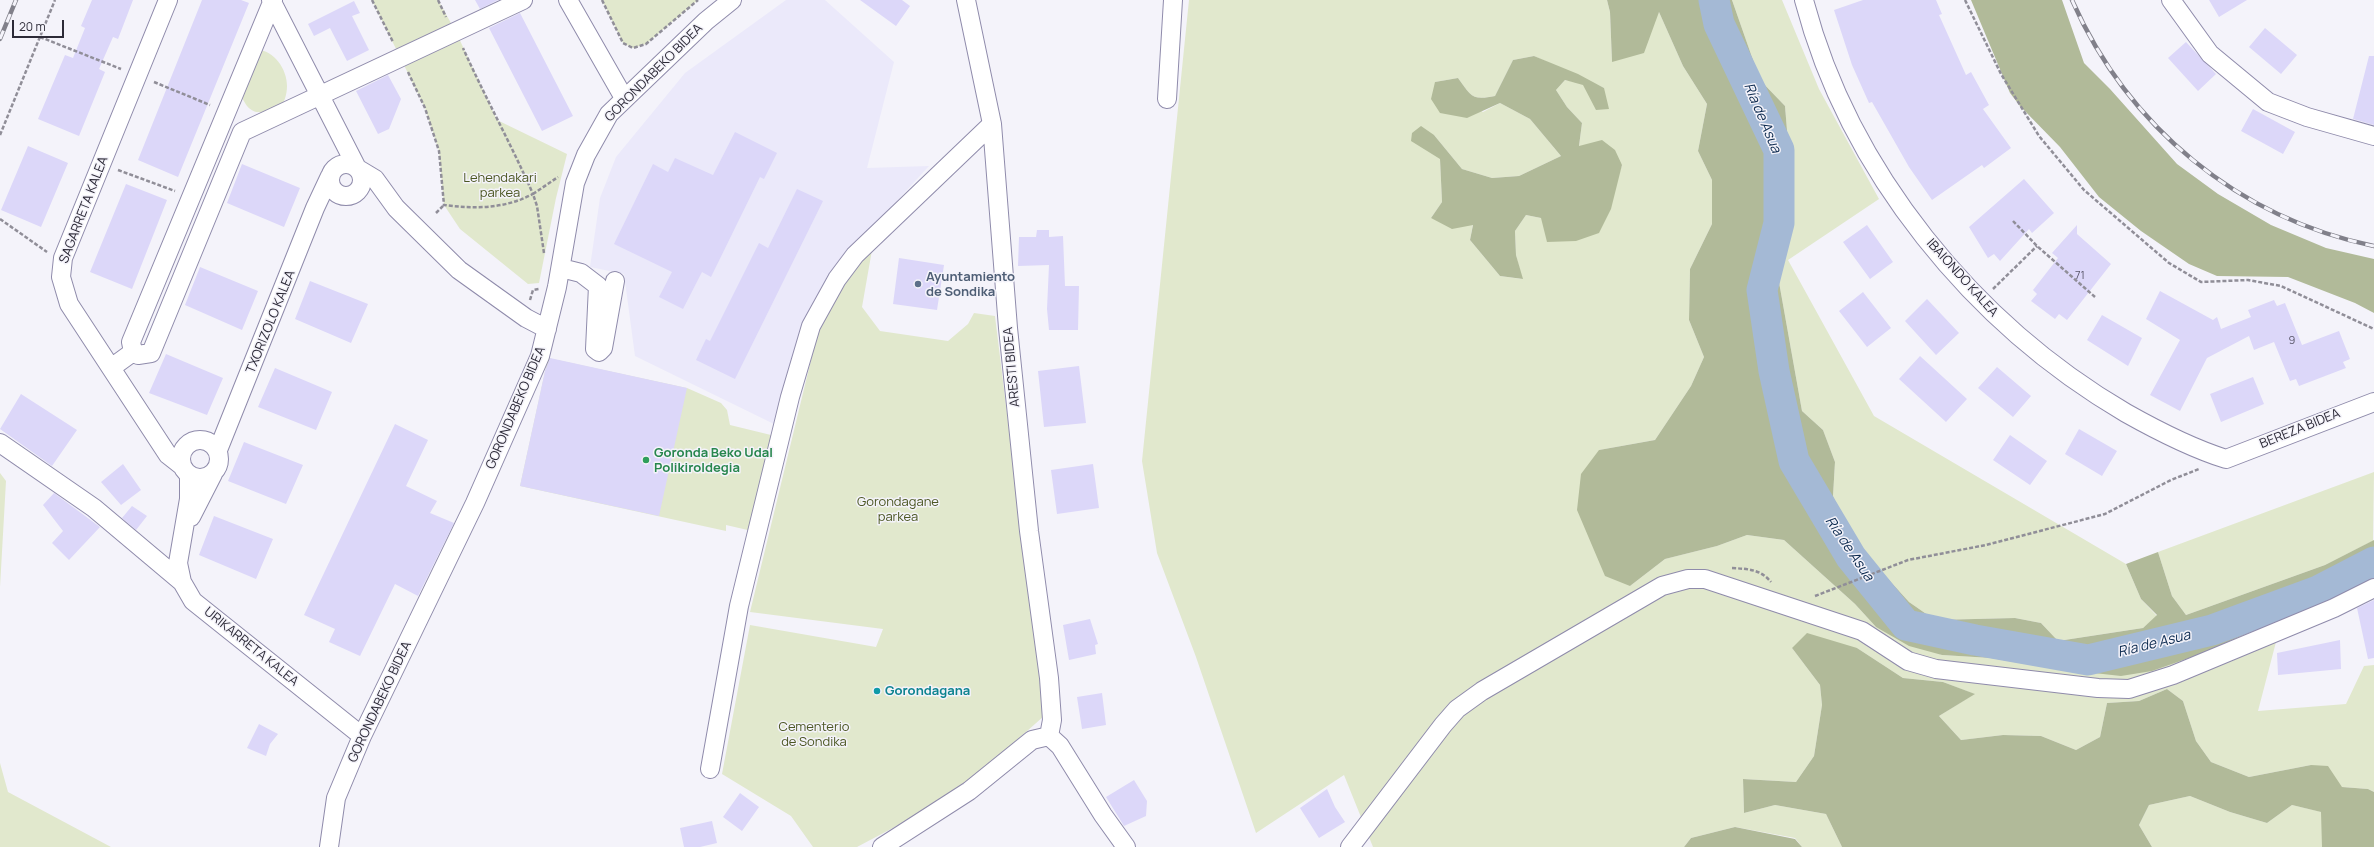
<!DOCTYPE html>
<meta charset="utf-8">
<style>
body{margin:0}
#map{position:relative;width:2374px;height:847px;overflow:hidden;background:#f4f3fa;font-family:Manrope,sans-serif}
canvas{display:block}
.scale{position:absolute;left:12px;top:20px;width:52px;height:18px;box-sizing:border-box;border:2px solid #2c2a37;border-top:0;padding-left:5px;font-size:12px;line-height:14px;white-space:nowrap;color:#2c2a37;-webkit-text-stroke:3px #f4f3fa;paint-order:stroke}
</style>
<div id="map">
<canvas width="2374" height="847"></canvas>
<div class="scale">20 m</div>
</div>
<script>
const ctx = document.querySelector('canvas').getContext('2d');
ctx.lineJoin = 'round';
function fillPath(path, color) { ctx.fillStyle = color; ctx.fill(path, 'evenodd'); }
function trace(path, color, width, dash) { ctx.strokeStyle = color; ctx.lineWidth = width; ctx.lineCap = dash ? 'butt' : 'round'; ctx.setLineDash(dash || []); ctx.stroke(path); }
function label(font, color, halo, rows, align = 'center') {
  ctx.font = font + ' Manrope,sans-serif'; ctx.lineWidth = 3; ctx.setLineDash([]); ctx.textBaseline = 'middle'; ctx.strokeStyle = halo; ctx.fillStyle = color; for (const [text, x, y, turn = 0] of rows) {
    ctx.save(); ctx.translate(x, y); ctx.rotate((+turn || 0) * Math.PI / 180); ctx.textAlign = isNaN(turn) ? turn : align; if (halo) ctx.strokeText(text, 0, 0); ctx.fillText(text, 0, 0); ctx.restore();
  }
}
fillPath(new Path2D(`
 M786 0H825L894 62 867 168 929 166 835 268 802 323 776 425 635 356 624 274 590 267 600 198 616 157 685 73Z`), '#ebe9fa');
fillPath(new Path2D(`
 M372 0H438L456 32 497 120 567 154 556 198 539 283 528 284 460 229 444 205 439 151 425 108Z
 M602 0H698L646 44 633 48 623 43Z
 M1189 0H1607L1610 12 1612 62 1659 12 1683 66 1707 104 1698 151 1712 180V224L1690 269 1689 320 1704 357 1691 386 1655 440 1599 450 1630 586 1665 559 1717 546 1747 535 1784 540 1855 604 1876 627 1942 655 1991 658 2203 653 2282 619 2258 711 2346 704 2364 666 2374 665V792L2368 789 2342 787 2311 765 2249 777 2211 762 2196 741 2183 701 2167 689 2139 701 2107 703 2100 737 2076 750 2041 736 2003 735 1961 740 1939 716 1974 694 1943 682 1903 678 1857 648H1792L1820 685 1822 705 1814 756 1796 782 1743 779 1744 813 1775 805 1826 814 1842 847H1802L1795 838 1735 827 1691 838 1684 847H1373L1344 775 1256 833 1196 657 1157 553 1142 461ZM1534 56 1604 88 1565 80 1556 90 1567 107 1582 123 1579 146 1622 165 1616 183 1541 218 1526 215 1515 231 1516 255 1522 279 1500 276 1470 240 1473 224 1431 218 1442 202 1440 158 1434 135 1462 169 1492 178 1519 176 1561 156 1530 119 1500 103 1483 112 1435 82 1458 78C1471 96 1472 101 1495 96L1513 60Z
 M1732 0H1782L1819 89 1879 199 1788 260 1874 416 2126 564 2141 599 2157 616 2143 628 2058 641 2041 623 2015 618 1935 620 1909 602 1853 540 1833 496 1835 462 1823 430 1802 411 1777 271 1794 215 1785 106 1760 80Z
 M257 50C274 50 287 69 287 86 287 95 284 102 280 110 258 115 248 115 240 92Z
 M872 250 862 307 880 331 948 341 968 324 974 313 995 316 1044 716 955 795 857 847H813L791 816 722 774 750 625 876 647 883 629 750 612 819 327 850 270Z
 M548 358 687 388 721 403 727 410 730 425 771 435 752 531 726 525V531L520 486Z
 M2374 472 2373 541 2325 565 2186 615 2172 596 2158 552Z
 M0 473 6 481 0 587Z
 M0 763 8 792 111 847H0Z
 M2190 796 2230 812 2267 823 2292 805 2322 812V847H2152L2139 825 2149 805Z`), '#e1e8cd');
fillPath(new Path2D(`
 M1607 0H1732L1760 80 1785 106 1794 215 1777 271 1802 411 1823 430 1835 462 1833 496 1853 540 1909 602 1935 620 2015 618 2041 623 2058 641 2143 628 2157 615 2141 599 2126 564 2158 552 2172 596 2186 615 2325 565 2374 540V577L2203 653 2152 671 2121 676 2049 668 1991 658 1942 655 1909 646 1876 627 1855 604 1784 540 1747 535 1717 546 1665 559 1630 586 1605 576 1577 510 1581 474 1599 450 1655 440 1691 386 1704 357 1689 320 1690 269 1712 224V180L1698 151 1707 104 1683 66 1659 12 1644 53 1612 62 1610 12Z
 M1971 0H2062L2084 63 2110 89 2177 164 2218 194 2271 225 2326 248 2374 259V313L2355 303 2288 277 2217 276 2189 264 2141 231 2099 197 2060 147 2020 106 2010 93Z
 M1534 56 1578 74 1604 88 1609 109 1596 110 1583 85 1565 80 1556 90 1567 107 1582 123 1579 146 1602 140 1615 150 1622 165 1611 209 1599 233 1576 241 1547 242 1541 218 1526 215 1515 231 1516 255 1523 279 1500 276 1470 240 1473 225 1452 229 1431 218 1442 202 1440 159 1411 141 1412 133 1421 126 1434 135 1462 169 1492 178 1519 176 1561 156 1530 119 1500 103 1467 118 1440 113 1431 99 1435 82 1458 78C1471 96 1472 101 1495 96L1513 60Z
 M1807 633 1857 648 1903 678 1943 682 1975 694 1939 716 1961 740 2003 735 2041 736 2076 750 2100 737 2107 703 2139 701 2167 689 2183 701 2196 741 2211 762 2249 777 2311 765 2328 766 2342 787 2368 789 2374 792V847H2322L2321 812 2292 805 2267 823 2230 812 2190 796 2149 805 2139 825 2152 847H1842L1826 814 1775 805 1744 813 1743 779 1796 782 1814 756 1822 705 1820 685 1792 648Z
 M1735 827 1795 839 1802 847H1684L1691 838Z`), '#b1ba99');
trace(new Path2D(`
 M1714 0 1719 24 1779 150V223L1762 290 1774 371 1794 461 1851 557 1906 625 1975 640 2088 660 2212 630 2318 591 2374 562`), '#a4b9d5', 31);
fillPath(new Path2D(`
 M92 0H133L118 39 113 37 99 69 105 72 79 136 38 119 65 55 73 58 85 28 81 26Z
 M202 0H241L249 3 178 177 138 160Z
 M475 0H498L480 9Z
 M860 0H902L910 6 896 26Z
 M1863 0H1936L1942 14 1939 15 1966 75 1971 72 1989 105 1983 109 2011 148 1984 168 1982 165 1932 200 1909 167 1872 102 1869 103 1852 65 1834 10Z
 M2209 0H2247L2219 17Z
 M354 1 360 13 352 16 369 50 347 61 330 28 314 36 308 24Z
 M520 13 573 116 542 131 489 28Z
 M2265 28 2297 55 2281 74 2249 47Z
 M2186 42 2216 74 2198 91 2168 58Z
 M2369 56H2374V125L2353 119Z
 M388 75 401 99 389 129 378 134 356 91Z
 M2253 109 2295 132 2283 154 2241 131Z
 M735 132 777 153 764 179 760 177 711 277 702 272 683 309 659 297 672 272 614 244 653 164 668 172 675 158 713 175Z
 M28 146 68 163 41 227 1 210Z
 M242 164 300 188 284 227 227 203Z
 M2024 179 2054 213 2032 233 2029 229 2000 261 1994 254 1988 258 1969 227Z
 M126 184 167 200 132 289 90 272Z
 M797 189 823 201 735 379 696 360 706 339 710 341 759 243 768 248Z
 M1867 225 1893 262 1870 279 1843 242Z
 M2077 225V234L2111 264 2067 320 2059 314 2055 319 2031 301 2037 294 2033 290 2058 258 2052 253Z
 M1037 230H1049V237L1063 236 1065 286H1079L1078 330H1049L1047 309 1049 265 1018 266 1019 237H1036Z
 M899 258 944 265 937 310 893 304Z
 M200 267 258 291 242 330 185 305Z
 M310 281 368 304 351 343 295 319Z
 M2160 291 2213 320 2217 317 2221 329 2251 317 2248 310 2274 300 2277 306 2285 303 2302 345 2339 331 2350 359 2343 362 2346 368 2299 386 2296 379 2290 381 2274 342 2254 350 2249 336 2207 358 2180 411 2150 395 2180 340 2146 319Z
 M1863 292 1891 328 1867 347 1839 311Z
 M1927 299 1959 333 1936 355 1905 321Z
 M2102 315 2142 338 2128 366 2087 340Z
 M166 354 223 378 207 415 149 393Z
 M1920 356 1967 399 1946 422 1899 379Z
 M550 358 687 388 659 516 520 486 545 371Z
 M1079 366 1086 423 1044 427 1038 371Z
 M1997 367 2031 396 2013 417 1978 388Z
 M275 368 332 392 316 430 258 407Z
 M2253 377 2264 404 2221 422 2210 394Z
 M21 394 77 430 52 466 0 429Z
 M395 424 428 440 406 486 437 501 430 513 454 523 418 596 395 584 360 656 329 642 335 629 304 615Z
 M2079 429 2117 451 2102 476 2065 454Z
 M2010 435 2047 461 2030 485 1993 460Z
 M244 442 303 465 286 504 228 481Z
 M123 464 141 490 121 505 101 482Z
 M1093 464 1099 508 1057 514 1051 470Z
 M54 493 100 527 69 560 52 543 63 531 43 505Z
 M132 506 147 516 136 530 122 518Z
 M214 516 273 539 256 579 199 555Z
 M2374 600V658L2368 659 2357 608Z
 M1090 619 1098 644 1095 645 1096 654 1069 660 1063 625Z
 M2340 640 2341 669 2278 675 2277 653Z
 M1102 693 1106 725 1082 729 1077 697Z
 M259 724 278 734 270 744 266 756 247 748Z
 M1134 780 1147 801 1146 816 1124 826 1106 797Z
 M1327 789 1335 807 1345 822 1319 838 1300 808Z
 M740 793 759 807 742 831 723 817Z
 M712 821 717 843 700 847H684L680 828Z`), '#dcd7f9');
const minor = new Path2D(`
 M168 0 63 258 61 277 69 304 168 455 182 466
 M271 0 356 166
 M568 0 624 98
 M966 0 992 124 1008 328 1029 531 1049 678 1052 720 1049 736
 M1804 0C1849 172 1974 324 2126 413 2158 431 2191 448 2226 459L2374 402
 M2171 0 2210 54 2268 102 2307 117 2374 136
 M1167 99 1173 0
 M330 180a16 16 0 1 1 32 0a16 16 0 1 1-32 0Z
 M360 170 375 179 396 208 459 270 526 318 547 329
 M561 268 581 273 598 286 595 349 599 352 603 348 615 281
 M133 352 138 355 151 353 242 132 523 0
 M111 368 133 352 131 342 273 0
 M181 459a19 19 0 1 1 38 0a19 19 0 1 1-38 0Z
 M0 443 94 508 182 582
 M218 450 315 208 330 176
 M189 475V499L178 563 182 582 193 601 362 736
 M191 517 213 474
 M1049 736 1060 746 1103 815 1126 847
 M710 769 739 606 790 397 811 326 837 279 855 255 992 124
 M329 847 336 798 362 736 475 503 540 356 557 287 575 183 586 155 609 114 706 21 732 0
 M882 847 969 791 1032 740 1049 736
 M1350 847 1443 725 1457 709 1482 691 1662 586 1688 579H1705L1862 631 1908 661 1936 669 2098 688 2129 689 2173 675 2334 608 2374 588`);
trace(minor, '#8f8bab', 20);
trace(new Path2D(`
 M372 0 393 42
 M438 0 446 17
 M602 0 623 43 633 48 646 44 698 0
 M1965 0 2001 74 2039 136 2084 190 2169 263 2201 282 2248 280 2281 286 2374 329
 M40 37 121 69
 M408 72 425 108 439 151 444 205C475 209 504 209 533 194 511 144 485 97 463 48
 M154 82 210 105
 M0 135 55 0
 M118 170 175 191
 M436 213 444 205
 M0 219 47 252
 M2013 221 2037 246 2095 297
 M544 253 537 206 533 194 558 177
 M1993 289 2037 246
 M530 300 533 290 539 289
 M1732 568C1748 569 1760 569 1771 582
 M1815 596 1908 560 1986 545 2105 514 2171 480 2199 469`), '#908e98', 2.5, [4, 2]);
trace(minor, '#fff', 18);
const rail = new Path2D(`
 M2072 0C2128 127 2238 218 2374 246
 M0 39 16 0`);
trace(rail, '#81808a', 4.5);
trace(rail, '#f4f3fa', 3, [9]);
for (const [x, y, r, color] of [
 [918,284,4,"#5c6f8a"],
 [646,460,4,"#2e9e5b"],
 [877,691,4,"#0f9aa8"]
]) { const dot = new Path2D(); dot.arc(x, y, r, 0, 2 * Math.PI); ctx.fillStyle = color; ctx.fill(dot); trace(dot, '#f4f3fa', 1.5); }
label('11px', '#585568', null, [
 ["71",2080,276],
 ["9",2292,341]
]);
label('13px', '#2c2a37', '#f4f3fa', [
 ["GORONDABEKO BIDEA",654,73,-45],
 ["SAGARRETA KALEA",84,210,-69],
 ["IBAIONDO KALEA",1962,278,48],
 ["TXORIZOLO KALEA",271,322,-68],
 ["ARESTI BIDEA",1012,367,-95],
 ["GORONDABEKO BIDEA",516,408,-67],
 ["BEREZA BIDEA",2300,429,-22],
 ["URIKARRETA KALEA",251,647,39],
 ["GORONDABEKO BIDEA",380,702,-65]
]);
label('13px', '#4c5723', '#f4f3fa', [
 ["Lehendakari",500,178],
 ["parkea",500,193],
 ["Gorondagane",898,502],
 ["parkea",898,517],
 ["Cementerio",814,727],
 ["de Sondika",814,742]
]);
label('bold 13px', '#4e5e75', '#f4f3fa', [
 ["Ayuntamiento",926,277],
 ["de Sondika",926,292]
], 'left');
label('bold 13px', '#27864d', '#f4f3fa', [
 ["Goronda Beko Udal",654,453],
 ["Polikiroldegia",654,468]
], 'left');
label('bold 13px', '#0d838f', '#f4f3fa', [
 ["Gorondagana",885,691]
], 'left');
label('italic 14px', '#0c2a4f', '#f4f3fa', [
 ["Ría de Asua",1762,118,67],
 ["Ría de Asua",1849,549,56],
 ["Ría de Asua",2154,644,-14]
]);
</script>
